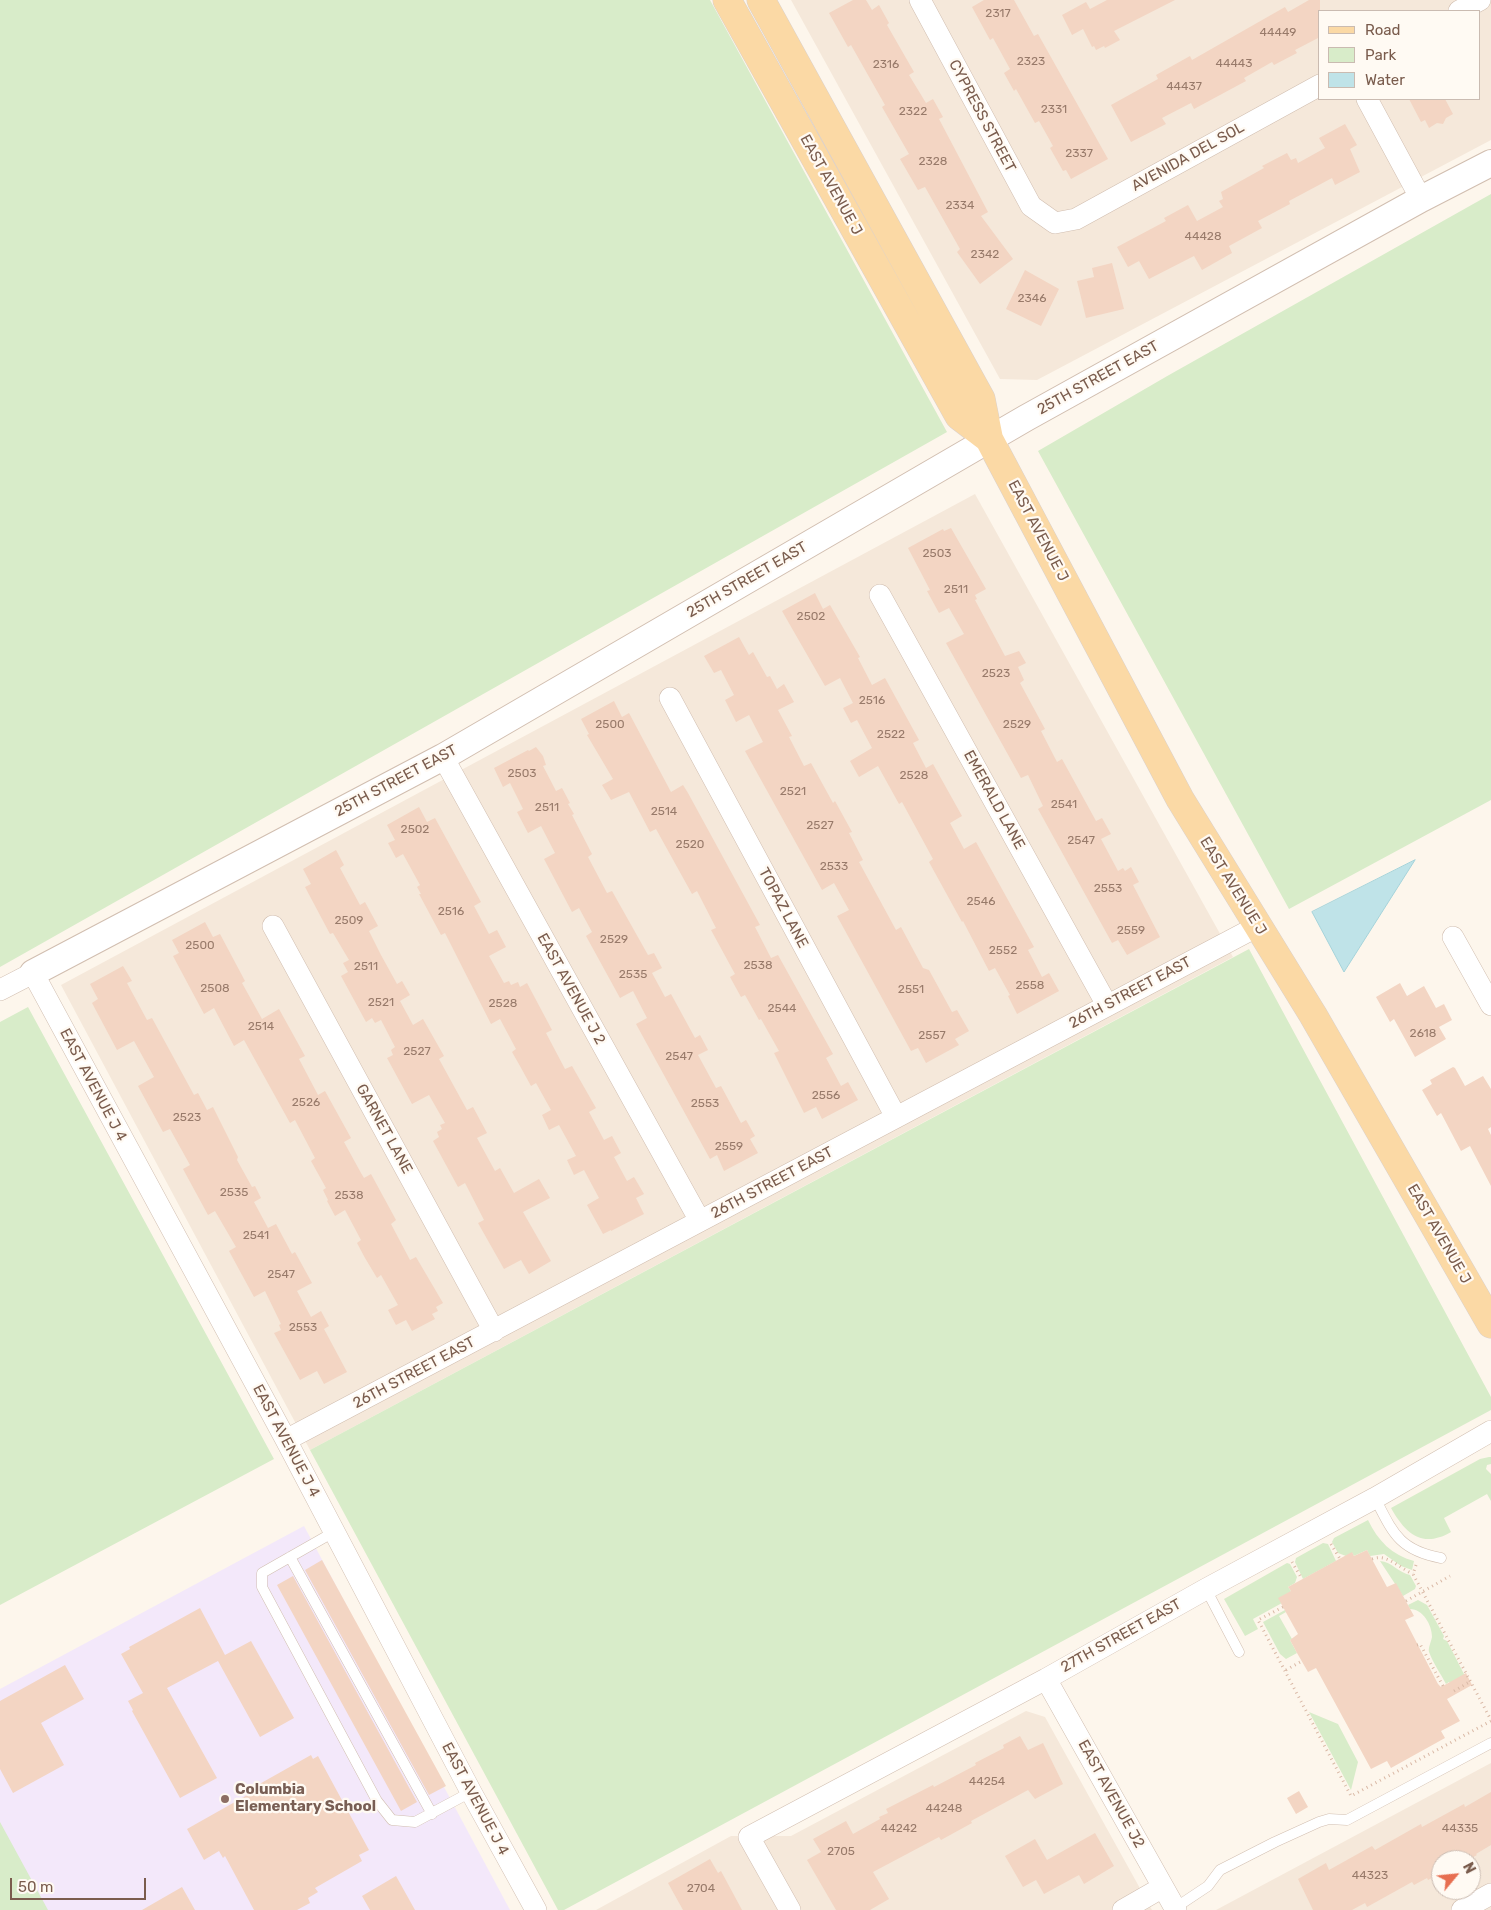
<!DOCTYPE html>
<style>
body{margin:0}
#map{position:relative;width:1491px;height:1910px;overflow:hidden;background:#fdf6ec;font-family:Rubik,sans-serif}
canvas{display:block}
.legend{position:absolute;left:1318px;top:10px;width:162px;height:90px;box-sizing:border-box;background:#fffaf3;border:1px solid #cabbb1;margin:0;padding:6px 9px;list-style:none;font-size:15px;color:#7a5c4d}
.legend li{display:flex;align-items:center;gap:10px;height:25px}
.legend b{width:25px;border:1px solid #cabbb1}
.north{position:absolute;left:1431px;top:1850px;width:50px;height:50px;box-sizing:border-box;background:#fffaf3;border:1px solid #cabbb1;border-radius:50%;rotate:62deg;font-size:14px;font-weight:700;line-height:20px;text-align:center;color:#7a5c4d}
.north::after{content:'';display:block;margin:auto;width:18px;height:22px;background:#e76f51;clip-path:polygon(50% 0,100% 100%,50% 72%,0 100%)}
.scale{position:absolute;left:10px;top:1878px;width:136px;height:22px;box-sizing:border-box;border:2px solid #7a5c4d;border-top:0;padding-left:6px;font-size:15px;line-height:18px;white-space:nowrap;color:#7a5c4d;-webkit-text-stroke:4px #fffaf3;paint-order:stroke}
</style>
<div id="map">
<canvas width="1491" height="1910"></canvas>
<ul class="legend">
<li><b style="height:6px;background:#fbd9a5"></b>Road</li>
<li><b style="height:14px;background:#d8ecc9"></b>Park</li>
<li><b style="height:14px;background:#bfe3e8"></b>Water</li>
</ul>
<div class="north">N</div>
<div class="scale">50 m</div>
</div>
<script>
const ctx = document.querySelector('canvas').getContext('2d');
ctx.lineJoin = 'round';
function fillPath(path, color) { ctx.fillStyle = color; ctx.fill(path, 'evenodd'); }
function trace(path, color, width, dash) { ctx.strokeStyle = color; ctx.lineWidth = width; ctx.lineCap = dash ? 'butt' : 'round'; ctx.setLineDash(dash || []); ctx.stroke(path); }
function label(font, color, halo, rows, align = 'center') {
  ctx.font = font + ' Rubik,sans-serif'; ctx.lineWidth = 4.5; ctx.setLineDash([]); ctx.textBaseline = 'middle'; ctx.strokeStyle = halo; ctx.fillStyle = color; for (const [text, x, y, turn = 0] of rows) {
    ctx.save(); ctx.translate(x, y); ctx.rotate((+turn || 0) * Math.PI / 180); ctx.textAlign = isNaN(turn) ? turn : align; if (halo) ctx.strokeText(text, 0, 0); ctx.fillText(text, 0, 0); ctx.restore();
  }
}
fillPath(new Path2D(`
 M791 0H1491V140L1037 380 1000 379ZM1320 11H1480V99H1320Z
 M975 494 1233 957 310 1450 61 985Z
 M1026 1711 1045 1717 1152 1910H596L731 1836H791Z
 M1491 1763V1910H1216ZM1441 1860H1471V1890H1441Z`), '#f5e8da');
fillPath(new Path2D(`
 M304 1526 510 1910H0V1689Z`), '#f3e8fa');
fillPath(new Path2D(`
 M0 0H710L947 432 0 967Z
 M1491 194V800L1289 909 1038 451 1169 375Z
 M1249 949 1491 1397V1410L564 1910H558L310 1450Z
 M28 1007 274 1459 0 1605V1022Z
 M1489 1457H1491V1464L1487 1465 1486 1469 1491 1474V1501L1487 1494 1444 1518 1451 1532C1422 1549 1405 1533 1391 1508L1480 1459Z
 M1368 1520C1378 1541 1392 1555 1414 1561L1412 1570 1401 1566 1384 1554 1370 1556 1367 1550 1354 1556 1352 1553 1346 1556 1338 1553 1332 1542 1334 1538Z
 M1323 1543 1328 1544 1336 1561 1303 1579 1295 1562 1296 1558Z
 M1380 1561C1392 1562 1399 1573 1410 1575L1416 1586 1415 1589 1403 1596Z
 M1287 1563 1290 1564 1297 1577 1295 1583 1288 1587 1291 1591 1282 1603 1253 1619 1258 1629 1245 1636 1224 1599Z
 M1418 1600 1427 1605 1444 1636 1443 1639 1447 1641 1465 1676 1452 1686 1449 1682 1446 1684C1441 1674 1433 1663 1429 1652 1428 1648 1431 1642 1432 1637 1432 1625 1423 1609 1410 1609L1408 1605Z
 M1285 1610 1286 1612 1279 1616 1292 1639 1290 1640 1297 1653 1286 1659 1280 1654 1263 1622Z
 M1309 1712 1338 1724 1358 1762 1351 1790Z
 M0 1822 48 1910H0Z`), '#d8ecc9');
const water = new Path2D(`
 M1415 860 1344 972 1312 912Z`);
fillPath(water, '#bfe3e8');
trace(water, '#a5d3da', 1);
fillPath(new Path2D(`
 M853 0H866L872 10 879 5 889 23 887 25 914 72 909 75 926 103 933 99 943 117 939 119 988 212 981 216 1013 259 980 284 957 252 960 249 925 187 918 190 900 159 909 154 882 107 885 105 851 45 848 47 829 13Z
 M984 0H1014L1034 36 1038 34 1108 159 1071 179 1066 170 1063 171 1050 148 1053 146 1039 121 1035 123 1016 89 1014 91 1004 73 1010 69 993 38 990 40 972 7Z
 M1107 0H1175L1114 31 1120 40 1105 48 1104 46 1096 50 1094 46 1092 47 1083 29 1072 35 1062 15 1086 2 1090 9Z
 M1309 0H1320V37L1295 50 1297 53 1274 65 1272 62 1244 78 1246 81 1194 109 1191 103 1162 118 1166 124 1131 142 1111 105 1158 79 1156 75 1190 56 1192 60 1285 7 1288 12Z
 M1409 99H1445L1453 114 1446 118 1443 124 1437 123 1429 128 1425 120 1421 122Z
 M1345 124 1357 145 1350 149 1360 172 1335 185 1332 178 1289 201 1290 204 1258 221 1262 228 1229 246 1232 253 1202 270 1194 256 1149 279 1139 261 1128 267 1117 247 1166 221 1164 218 1188 205 1197 221 1223 207 1219 201 1223 199 1221 192 1264 168 1262 166 1287 153 1291 160 1296 158 1298 163 1325 148 1319 138Z
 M1112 263 1124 309 1086 318 1077 281 1094 277 1092 268Z
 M1025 270 1059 289 1041 326 1006 309Z
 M951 528 986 589 975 595 977 599 975 600 1005 656 1019 651 1026 663 1018 667 1024 680 1020 683 1045 729 1041 731 1057 762 1062 759 1096 821 1102 818 1111 834 1101 839 1118 871 1123 868 1125 871 1131 867 1139 882 1133 885 1160 937 1127 955 1118 940 1112 943 1038 809 1043 806 1028 775 1021 778 946 643 964 634 949 608 939 613 927 591 930 590 908 548 943 529 944 531Z
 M815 593 823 609 830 605 860 657 858 658 872 685 885 678 919 740 913 743 926 768 933 764 962 816 950 823 964 849 976 842 1034 947 1028 950 1042 977 1049 973 1059 991 1017 1014 1008 996 1010 995 995 968 989 971 963 921 962 922 929 862 933 859 902 802 899 804 878 766 859 777 850 761 872 748 857 720 851 723 843 708 853 703 840 678 825 686 782 611Z
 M739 637 749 655 753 652 767 677 770 676 777 689 784 684 794 702 778 710 792 736 789 737 804 766 811 763 833 803 835 801 852 832 849 833 863 860 859 862 896 930 901 927 923 968 929 970 952 1012 957 1010 969 1031 955 1039 959 1045 926 1063 918 1048 911 1051 837 916 849 910 834 883 822 890 745 751 763 742 749 715 736 722 725 700 734 695 721 670 714 673 704 656Z
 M614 701 622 717 629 713 671 792 683 785 688 793 760 925 755 927 771 958 778 955 833 1054 826 1058 841 1086 848 1082 858 1100 822 1119 816 1107 804 1113 774 1053 779 1051 761 1019 759 1020 745 995 741 997 730 977 735 974 711 930 716 928 697 891 692 894 656 829 650 832 629 792 611 800 602 785 613 779 587 735 589 734 581 719Z
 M536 747 543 756 546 765 543 766 556 791 562 788 570 803 568 804 574 814 572 815 592 854 588 857 607 893 612 891 648 955 654 953 662 968 652 973 665 997 671 994 695 1038 700 1035 708 1050 698 1055 716 1088 721 1086 741 1123 746 1120 755 1136 750 1139 758 1153 724 1171 717 1155 710 1159 636 1024 647 1018 633 991 620 998 586 936 592 932 579 908 572 912 544 859 555 853 541 826 528 833 517 812 523 809 510 783 503 787 494 768 528 750 529 751Z
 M419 807 427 822 435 818 481 902 474 906 489 934 497 930 506 947 489 956 504 983 509 981 511 985 518 982 520 987 527 983 552 1030 546 1033 565 1069 572 1066 596 1108 589 1112 604 1140 612 1136 621 1153 614 1157 627 1181 634 1177 644 1194 636 1198 644 1214 611 1231V1230L603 1234 587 1205 599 1198 584 1170 574 1175 567 1160 576 1156 559 1125 549 1130 542 1115 551 1110 536 1083 531 1086 520 1066 512 1052 516 1049 500 1019 491 1024 445 933 441 935 419 894H421L417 887 420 885 403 854 396 858 388 843 395 840 387 825Z
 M336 850 344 865 340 868 360 905 365 902 378 926 369 931 381 955 397 984 402 981 410 995 400 1001 413 1025 423 1019 444 1056 439 1059 467 1110 473 1107 487 1133 477 1138 495 1171 500 1168 514 1193 539 1179 550 1198 523 1212 551 1261 529 1274 521 1260 504 1269 478 1223 484 1220 465 1183 458 1187 433 1141 439 1137 437 1132 442 1129 440 1125 445 1123 429 1095 412 1104 387 1058 393 1055 391 1050 395 1047 381 1020 375 1023 372 1018 366 1022 341 976 348 972 343 963 349 960 333 933 330 934 305 887 311 884 303 869Z
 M205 922 213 937 220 934 245 981 242 983 262 1019 279 1009 305 1056 299 1059 318 1095 325 1091 351 1138 344 1142 361 1173 364 1178 371 1174 396 1220 391 1224 410 1260 416 1257 443 1303 436 1307 438 1311 432 1314 435 1319 412 1331 406 1320 396 1325 388 1310 398 1305 381 1275 377 1278 365 1258 357 1243 361 1240 345 1210 335 1216 327 1201 328 1200 323 1190 326 1188 311 1161 315 1158 295 1120 290 1123 244 1040 234 1046 214 1008 204 1014 173 956 179 953 172 940Z
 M123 966 132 981 127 983 147 1020 152 1018 194 1095 198 1093 207 1110 213 1107 238 1157 237 1160 252 1187 255 1186 261 1198 254 1202 268 1228 276 1224 292 1254 295 1252 312 1283 297 1291 311 1317 321 1311 329 1326 324 1329 347 1372 324 1384 317 1371 300 1380 274 1333 281 1330 279 1325 281 1324 265 1291 254 1297 229 1251 236 1247 215 1211 208 1215 183 1169 190 1165 170 1129 163 1132 138 1086 154 1077 134 1041 117 1050 92 1003 98 999 90 984Z
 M1400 983 1407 996 1424 986 1436 1008 1444 1004 1452 1020 1439 1027 1446 1039 1415 1057 1394 1019 1390 1022 1376 997Z
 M1453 1067 1455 1068 1465 1086 1483 1076 1491 1089V1127L1488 1129 1491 1135V1186L1470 1146 1461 1151 1441 1113 1437 1116 1422 1090 1432 1084 1430 1080Z
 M1367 1550 1387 1587 1396 1583 1414 1616 1405 1620 1438 1684 1441 1687 1466 1673 1472 1685 1447 1699 1460 1721 1441 1731 1445 1738 1391 1768 1387 1761 1371 1769 1316 1668 1308 1672 1297 1653 1290 1640 1298 1634 1278 1598 1291 1591 1288 1587 1352 1552 1354 1556Z
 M322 1560 446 1786 429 1795 305 1570Z
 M293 1576 417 1802 401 1811 277 1585Z
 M200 1608 225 1655 251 1641 294 1718 260 1737 218 1661 167 1688 217 1778 180 1798 132 1711 133 1710 128 1701 143 1693 121 1654 130 1649 129 1647Z
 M65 1665 84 1699 41 1723 64 1765 13 1793 0 1769V1701Z
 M1020 1736 1028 1750 1043 1743 1063 1784 1035 1799 1028 1790 971 1821 972 1823 941 1840 939 1837 873 1872 889 1899 870 1910H836L807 1860 821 1852 813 1839 846 1821 853 1834 880 1819 879 1817 888 1813 886 1809 933 1785 934 1787 976 1765 975 1763 1004 1748 1003 1745Z
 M311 1755 313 1759 318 1756 369 1850 359 1855 362 1861 315 1888 318 1892 308 1898 310 1903 297 1910H254L225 1856 223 1858 219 1851 204 1860 187 1829 249 1794 247 1791Z
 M1299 1791 1308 1807 1296 1814 1287 1798Z
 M1491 1792V1845L1476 1854 1477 1855 1468 1860H1441V1873L1428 1880 1427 1878 1414 1885 1412 1882 1367 1907 1365 1903 1352 1910H1313L1298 1879 1326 1863 1329 1870 1372 1846 1375 1850 1421 1824 1422 1827 1464 1804 1465 1807Z
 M1095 1833 1114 1866 1084 1884 1079 1875 1044 1894 1036 1880 1023 1887 1005 1856 1035 1839 1047 1860Z
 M710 1859 718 1873 721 1871 742 1910H683L668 1883Z
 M396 1876 415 1910H370L362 1896Z
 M182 1887 195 1910H142Z`), '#f3d5c3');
const service = new Path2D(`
 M1375 1498C1393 1533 1399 1550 1441 1558
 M334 1532 262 1573V1587L377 1801 392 1820 415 1822 471 1792
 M290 1557 432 1814
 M1206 1589 1239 1652
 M1175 1908 1208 1886 1220 1870 1275 1842 1319 1822 1329 1819 1347 1820 1491 1743`);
const minor = new Path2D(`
 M920 0 1031 206 1055 223 1076 219 1320 85
 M1459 11 1480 0
 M1367 99 1421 199
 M880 595 1107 1005
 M670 698 896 1117
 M443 757 700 1221
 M273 926 494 1331
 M1453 937 1491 1005
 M0 990 33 973 286 1440 471 1792 536 1910
 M286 1440 1258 926
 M1046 1679 1176 1910
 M790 1910 749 1837 1046 1679 1206 1589 1375 1498 1491 1431
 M1123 1910 1163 1887
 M1462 1910 1491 1894`);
const tertiary = new Path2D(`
 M33 973 443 757 1026 418 1421 199 1491 163`);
const primary = new Path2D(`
 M727 0 959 416 989 439
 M761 0 981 399 989 439 1180 799 1313 1015 1491 1324`);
trace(service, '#d1beb0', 11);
trace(minor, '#d1beb0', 22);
trace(tertiary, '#d1beb0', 28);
trace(primary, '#dad1cd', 29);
trace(new Path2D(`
 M1331 1544 1340 1559
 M1372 1559C1387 1553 1399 1568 1413 1574
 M1292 1562 1302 1579
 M1416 1565 1413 1574 1491 1720
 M1406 1601 1450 1576
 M1283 1607 1258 1620 1351 1796 1491 1721
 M1417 1645 1420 1644 1443 1686
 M1286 1670 1302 1661
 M1454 1691 1471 1681`), '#d9b8a5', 3, [1, 4]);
trace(service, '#fff', 10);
trace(minor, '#fff', 21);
trace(tertiary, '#fff', 26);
trace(primary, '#fbd9a5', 28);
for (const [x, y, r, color] of [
 [225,1799,5,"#8d6e63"]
]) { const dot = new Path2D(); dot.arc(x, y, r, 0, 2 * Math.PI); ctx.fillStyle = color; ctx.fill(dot); trace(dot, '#fffaf3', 2); }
label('12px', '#987a6a', null, [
 ["2317",998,14],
 ["44449",1278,33],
 ["2323",1031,62],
 ["44443",1234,64],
 ["2316",886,65],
 ["44437",1184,87],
 ["2331",1054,110],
 ["2322",913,112],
 ["2337",1079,154],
 ["2328",933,162],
 ["2334",960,206],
 ["44428",1203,237],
 ["2342",985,255],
 ["2346",1032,299],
 ["2503",937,554],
 ["2511",956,590],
 ["2502",811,617],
 ["2523",996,674],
 ["2516",872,701],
 ["2500",610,725],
 ["2529",1017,725],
 ["2522",891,735],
 ["2503",522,774],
 ["2528",914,776],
 ["2521",793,792],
 ["2541",1064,805],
 ["2511",547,808],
 ["2514",664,812],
 ["2527",820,826],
 ["2502",415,830],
 ["2547",1081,841],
 ["2520",690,845],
 ["2533",834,867],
 ["2553",1108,889],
 ["2546",981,902],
 ["2516",451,912],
 ["2509",349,921],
 ["2559",1131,931],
 ["2529",614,940],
 ["2500",200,946],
 ["2552",1003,951],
 ["2538",758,966],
 ["2511",366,967],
 ["2535",633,975],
 ["2558",1030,986],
 ["2508",215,989],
 ["2551",911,990],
 ["2521",381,1003],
 ["2528",503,1004],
 ["2544",782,1009],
 ["2514",261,1027],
 ["2618",1423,1034],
 ["2557",932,1036],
 ["2527",417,1052],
 ["2547",679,1057],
 ["2556",826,1096],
 ["2526",306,1103],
 ["2553",705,1104],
 ["2523",187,1118],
 ["2559",729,1147],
 ["2535",234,1193],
 ["2538",349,1196],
 ["2541",256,1236],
 ["2547",281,1275],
 ["2553",303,1328],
 ["44254",987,1782],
 ["44248",944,1809],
 ["44242",899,1829],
 ["44335",1460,1829],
 ["2705",841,1852],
 ["44323",1370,1876],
 ["2704",701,1889]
]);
label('15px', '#7a5c4d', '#fffaf3', [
 ["CYPRESS STREET",982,116,62],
 ["AVENIDA DEL SOL",1188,157,-29],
 ["EAST AVENUE J",831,185,61],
 ["25TH STREET EAST",1098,378,-29],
 ["EAST AVENUE J",1038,531,62],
 ["25TH STREET EAST",747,580,-30],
 ["25TH STREET EAST",396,781,-28],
 ["EMERALD LANE",994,800,61],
 ["EAST AVENUE J",1233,886,58],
 ["TOPAZ LANE",783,908,62],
 ["EAST AVENUE J 2",571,989,61],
 ["26TH STREET EAST",1130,993,-28],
 ["EAST AVENUE J 4",93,1085,62],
 ["GARNET LANE",384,1129,61],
 ["26TH STREET EAST",772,1183,-28],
 ["EAST AVENUE J",1439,1234,60],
 ["26TH STREET EAST",414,1373,-28],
 ["EAST AVENUE J 4",286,1441,62],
 ["27TH STREET EAST",1121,1636,-29],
 ["EAST AVENUE J2",1111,1794,61],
 ["EAST AVENUE J 4",475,1799,62]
]);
label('bold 15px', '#785e54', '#fffaf3', [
 ["Columbia",235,1790],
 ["Elementary School",235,1807]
], 'left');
</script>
